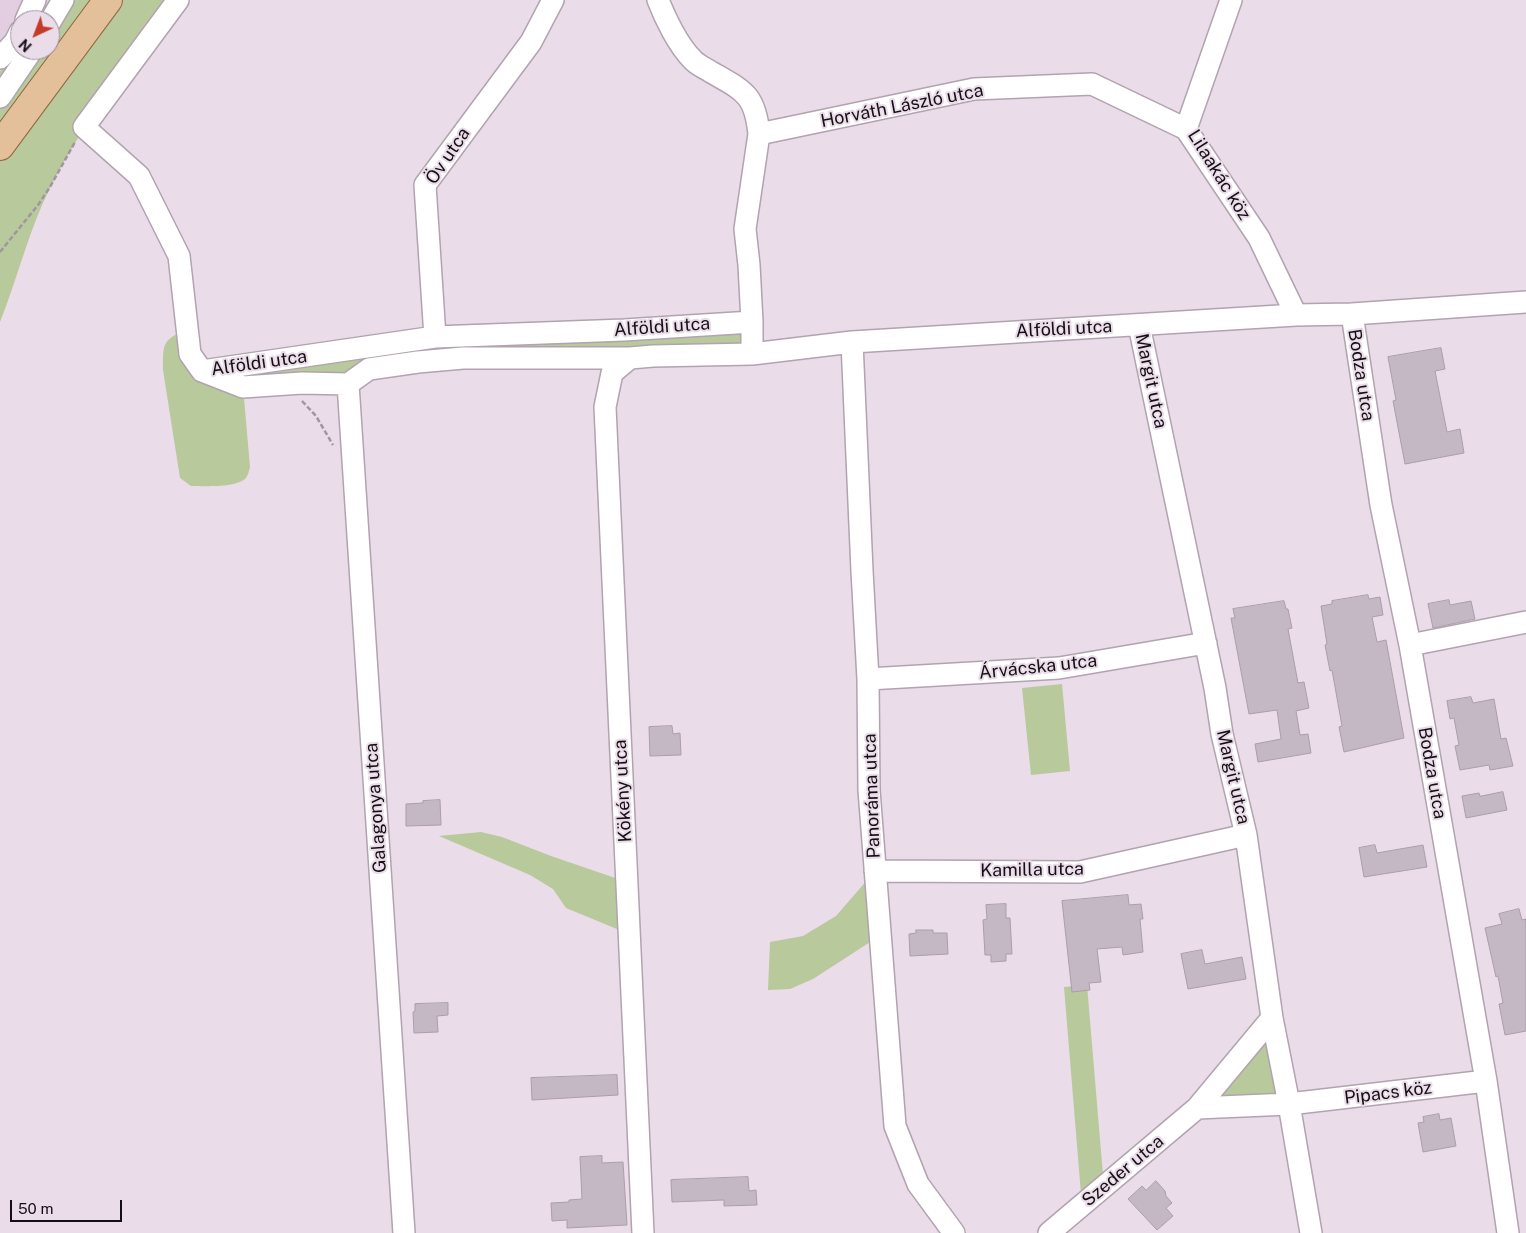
<!DOCTYPE html>
<meta charset="utf-8">
<style>
body{margin:0}
#map{position:relative;width:1526px;height:1233px;overflow:hidden;background:#eadce9;font-family:"Public Sans",sans-serif}
canvas{display:block}
.north{position:absolute;left:10px;top:10px;width:50px;height:50px;box-sizing:border-box;background:#eadce9;border:1px solid #948a94;border-radius:50%;rotate:223deg;font-size:14px;font-weight:700;line-height:20px;text-align:center;color:#140f14}
.north::after{content:'';display:block;margin:auto;width:18px;height:22px;background:#c53929;clip-path:polygon(50% 0,100% 100%,50% 72%,0 100%)}
.scale{position:absolute;left:10px;top:1200px;width:112px;height:22px;box-sizing:border-box;border:2px solid #140f14;border-top:0;padding-left:6px;font-size:15px;line-height:18px;white-space:nowrap;color:#140f14;-webkit-text-stroke:4px #eadce9;paint-order:stroke}
</style>
<div id="map">
<canvas width="1526" height="1233"></canvas>
<div class="north">N</div>
<div class="scale">50 m</div>
</div>
<script>
const ctx = document.querySelector('canvas').getContext('2d');
ctx.lineJoin = 'round';
function fillPath(path, color) { ctx.fillStyle = color; ctx.fill(path, 'evenodd'); }
function trace(path, color, width, dash) { ctx.strokeStyle = color; ctx.lineWidth = width; ctx.lineCap = dash ? 'butt' : 'round'; ctx.setLineDash(dash || []); ctx.stroke(path); }
function label(font, color, halo, rows, align = 'center') {
  ctx.font = font + ' "Public Sans",sans-serif'; ctx.lineWidth = 4; ctx.setLineDash([]); ctx.textBaseline = 'middle'; ctx.strokeStyle = halo; ctx.fillStyle = color; for (const [text, x, y, turn = 0] of rows) {
    ctx.save(); ctx.translate(x, y); ctx.rotate((+turn || 0) * Math.PI / 180); ctx.textAlign = isNaN(turn) ? turn : align; if (halo) ctx.strokeText(text, 0, 0); ctx.fillText(text, 0, 0); ctx.restore();
  }
}
fillPath(new Path2D(`
 M0 0H51L39 20H20L13 61 0 71Z`), '#e3cee1');
fillPath(new Path2D(`
 M51 0H178C133 60 85 119 51 186 29 229 18 277 0 322V71L13 61 20 50H50V20H39Z
 M752 322V354L463 358 348 384 243 387 250 467C249 471 248 475 246 478 236 488 205 486 191 486L180 478 163 370C163 344 162 340 187 329L202 371 435 337Z
 M1062 684 1070 771 1031 775 1022 688Z
 M481 832 502 837 551 856 627 882 629 934 566 908 553 889 530 875 439 836Z
 M875 871 881 935 813 979 790 989 768 990 770 942 803 936 836 916Z
 M1087 985 1104 1187 1082 1206 1064 987Z
 M1272 1018 1289 1104 1197 1108Z`), '#b8c99b');
const building = new Path2D(`
 M1441 348 1445 369 1435 371 1447 432 1460 429 1464 453 1405 464 1393 401 1396 400 1388 357Z
 M1368 595 1369 599 1380 597 1383 615 1372 617 1377 642 1386 640 1404 738 1344 752 1339 727 1342 726 1332 670 1330 671 1325 645 1327 644 1321 606 1332 604V601Z
 M1449 600 1450 605 1471 601 1475 619 1433 628 1428 604Z
 M1284 601 1286 609H1288L1292 628 1288 629 1298 683 1304 682 1309 708 1296 711 1300 735 1308 734 1311 753 1258 762 1255 744 1281 739 1277 710 1249 714 1231 618H1235L1233 609Z
 M1471 697 1473 703 1494 699 1501 739 1506 738 1513 766 1490 770 1489 765 1460 770 1455 746 1459 745 1454 718 1450 719 1447 701Z
 M672 726 673 734 680 733 681 755 650 756 649 727Z
 M1503 792 1507 810 1466 818 1462 796 1479 793 1480 796Z
 M440 800 441 825 406 826V804L423 803V801Z
 M1375 845 1377 853 1423 845 1427 867 1364 877 1359 848Z
 M1128 895 1129 905 1141 904 1143 919H1140L1143 952 1123 955 1122 947 1097 949 1101 982 1089 983 1090 990 1072 992 1062 901Z
 M1006 904V918H1010L1012 954H1006V961L991 962V955H985L983 920 987 919 986 905Z
 M1519 909 1522 920 1526 919V1031L1505 1035 1499 1004 1503 1003 1498 976 1496 977 1485 928 1502 924 1499 914Z
 M916 930H933V933H947L948 954 910 956 909 934 916 933Z
 M1202 950 1205 964 1242 957 1246 979 1188 989 1181 954Z
 M448 1003V1015L437 1016 438 1032 414 1033 413 1012 415 1011V1004Z
 M617 1075 618 1095 532 1100 531 1078Z
 M1439 1114 1440 1120 1451 1118 1456 1146 1423 1152 1418 1123 1424 1122 1423 1117Z
 M602 1156V1163L623 1162 627 1225 567 1228V1220L552 1221 551 1203 569 1202V1200L582 1199 580 1157Z
 M748 1177 749 1191 756 1190 757 1205 724 1206V1200L672 1202 671 1180Z
 M1156 1181 1165 1191 1166 1196 1172 1203 1166 1208 1173 1216 1157 1230 1128 1199 1142 1186 1146 1190Z`);
fillPath(building, '#c5b8c5');
trace(building, '#ab9eab', 1);
const minor = new Path2D(`
 M178 0 84 127 139 176 179 256 190 354 202 371
 M658 0C665 18 678 45 692 59 697 65 705 68 711 72 744 91 755 94 759 134L745 229 749 265 752 322
 M1231 0 1186 129 1259 238 1296 315
 M26 20 35 0
 M50 22 63 0
 M0 58 15 42 20 32
 M0 97 32 50
 M759 134 974 89 1092 84 1186 129
 M1352 314 1381 505 1410 645 1486 1081 1508 1233
 M1139 325 1215 688 1222 734 1246 835 1272 1018 1289 1104 1311 1233
 M435 337 425 185 531 42 553 0
 M852 342 862 571 868 679 869 790 895 1126 918 1184 954 1233
 M630 358 612 373 605 407 643 1233
 M202 371 243 387 302 383 348 384 369 369 418 362 463 358H630L653 356 752 354 852 342 1296 315 1352 314 1526 302
 M202 371 435 337 624 330 752 322V354
 M348 384 404 1233
 M1410 645 1526 622
 M868 679 1059 668 1206 643
 M875 871 1080 872 1246 835
 M1197 1108 1272 1018
 M1049 1233 1197 1108 1289 1104 1486 1081`);
const major = new Path2D(`
 M0 146 108 0`);
trace(minor, '#b1a3af', 24);
trace(major, '#906740', 30);
trace(new Path2D(`
 M0 252 38 205 50 187 75 142
 M302 401 316 416 333 445`), '#a096a0', 2.5, [5, 2.5]);
trace(minor, '#fff', 21);
trace(major, '#e4c09a', 28);
label('18px', '#140f14', '#eadce9', [
 ["Horváth László utca",902,106,-11],
 ["Öv utca",448,156,-56],
 ["Lilaakác köz",1219,175,58],
 ["Alföldi utca",662,327,-4],
 ["Alföldi utca",1064,329,-3],
 ["Alföldi utca",259,363,-8],
 ["Bodza utca",1361,375,81],
 ["Margit utca",1151,381,78],
 ["Árvácska utca",1038,667,-6],
 ["Bodza utca",1432,773,80],
 ["Margit utca",1233,777,77],
 ["Kökény utca",623,791,-93],
 ["Panoráma utca",872,796,-92],
 ["Galagonya utca",376,808,-94],
 ["Kamilla utca",1032,870,-1],
 ["Pipacs köz",1388,1093,-7],
 ["Szeder utca",1123,1171,-40]
]);
</script>
